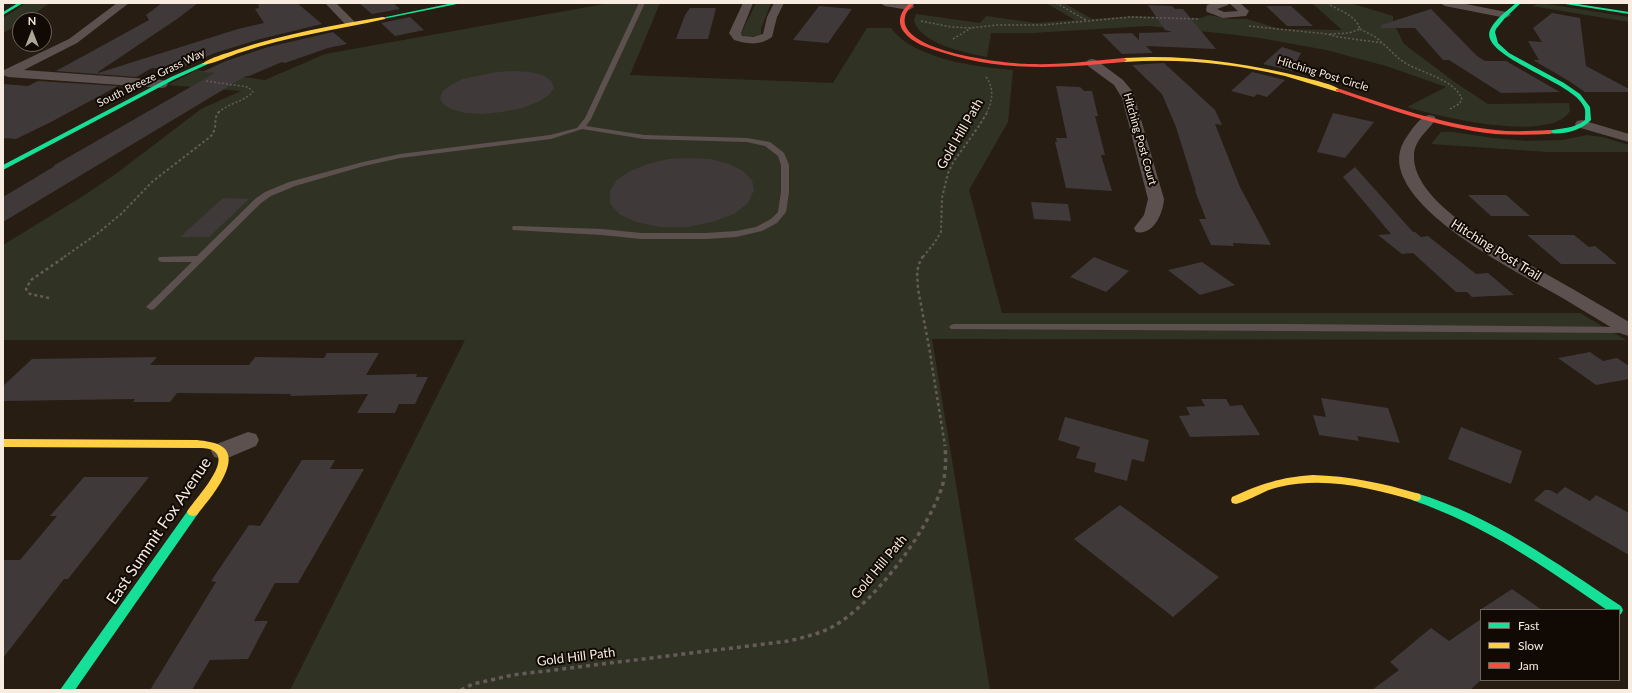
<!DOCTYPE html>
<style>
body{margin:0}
#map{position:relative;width:1632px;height:693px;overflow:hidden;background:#271d13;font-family:Lato,sans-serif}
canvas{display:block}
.frame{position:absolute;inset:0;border:4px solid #f8ece0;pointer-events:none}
.legend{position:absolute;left:1480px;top:609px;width:140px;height:72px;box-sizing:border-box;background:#110a04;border:1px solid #6d645c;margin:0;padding:5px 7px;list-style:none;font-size:12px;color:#f8ece0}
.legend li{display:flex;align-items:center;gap:8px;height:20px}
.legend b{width:20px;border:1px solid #6d645c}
.north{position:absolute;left:12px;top:12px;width:40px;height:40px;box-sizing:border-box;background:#110a04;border:1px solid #6d645c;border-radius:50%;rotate:0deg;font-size:11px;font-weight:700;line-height:16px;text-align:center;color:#f8ece0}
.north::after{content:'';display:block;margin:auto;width:14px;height:18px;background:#afa498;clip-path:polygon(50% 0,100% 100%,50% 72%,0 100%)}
</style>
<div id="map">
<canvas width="1632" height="693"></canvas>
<div class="frame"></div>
<ul class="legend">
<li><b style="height:5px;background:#16e098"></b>Fast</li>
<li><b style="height:5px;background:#ffcf43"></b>Slow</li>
<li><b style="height:5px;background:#f24e42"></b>Jam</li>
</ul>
<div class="north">N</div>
</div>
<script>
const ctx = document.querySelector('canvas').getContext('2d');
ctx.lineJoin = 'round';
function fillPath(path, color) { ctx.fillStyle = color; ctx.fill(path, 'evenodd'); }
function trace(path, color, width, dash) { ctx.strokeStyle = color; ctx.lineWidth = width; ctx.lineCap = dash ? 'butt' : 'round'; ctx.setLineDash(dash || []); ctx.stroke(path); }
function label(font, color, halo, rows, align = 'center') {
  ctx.font = font + ' Lato,sans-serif'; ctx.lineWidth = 4; ctx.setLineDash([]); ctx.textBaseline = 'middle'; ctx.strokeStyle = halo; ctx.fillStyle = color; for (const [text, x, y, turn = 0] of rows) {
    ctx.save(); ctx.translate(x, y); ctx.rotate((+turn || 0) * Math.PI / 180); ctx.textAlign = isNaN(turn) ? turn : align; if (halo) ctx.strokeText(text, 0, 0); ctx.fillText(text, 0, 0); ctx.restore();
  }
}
fillPath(new Path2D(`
 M26 3H50L25 20H20V24L3 33V18Z
 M610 3H660L630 75 833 83 867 28H891C913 59 976 67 1013 70L1008 122 969 190 1002 313H1580L1626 340 932 339 990 690H290L465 340H3V245L83 196 117 173 201 109 241 91 168 85 197 70 265 80 325 54Z
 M756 3H771L761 29V35L751 37H744L741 34Z
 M1046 3H1064L1092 19 1133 16 1201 18 1209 15 1230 19H1247L1280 29 1342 30 1312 3H1350L1393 16V22L1404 44 1456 83 1488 104 1569 103 1570 111C1550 144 1437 116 1407 107L1446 87 1386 66 1326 50 1260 38 1228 34 1148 26 1032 33H991L987 57C966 53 921 44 914 21L916 14 980 23 986 16 1036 23 1075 20Z
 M1541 3 1629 17V22L1532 6Z
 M1441 132H1453L1493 138 1526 141 1562 140 1587 135 1602 137 1629 145V152H1548L1431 144Z`), '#303323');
fillPath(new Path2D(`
 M162 3H198L177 19 98 72V73L238 29 264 23 255 9 259 8 258 3H297L322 24 260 39 215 53 176 70 152 68 136 77 56 71 149 20 146 15Z
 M359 3H393L400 9 372 14Z
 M1148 5 1172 6 1175 9H1183L1216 49 1146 46 1153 53 1122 54 1102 34 1132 33 1139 40V33L1172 32 1165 30Z
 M819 6 852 9 828 43 793 40Z
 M1266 6H1291L1313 26H1287Z
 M690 8H716L708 39H676L685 15Z
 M1431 9 1477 56 1485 61H1506L1560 92 1501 93 1449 60H1443L1415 28H1381V25Z
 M1552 13 1580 18 1586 66 1629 89V92H1585L1569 81 1533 60H1539L1528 41 1542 42 1533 28Z
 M410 17 424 30 395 36 381 23Z
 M333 32 347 44 328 48 285 63 282 62 249 76H246L3 222V197L55 166H53L215 73 202 72 226 61 268 47Z
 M1282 47 1301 53 1292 71 1263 64Z
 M1164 63 1215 110 1222 125 1215 124 1240 187 1271 245 1233 243 1234 246 1211 245 1199 219H1206L1195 191H1196L1176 127 1162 94 1132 65Z
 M513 71 529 72 543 75 551 81 554 88 549 95 538 102 522 108 502 112 482 114 465 113 451 109 443 104 440 98 443 91 451 85 463 79 496 72Z
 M1252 72 1265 75 1285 80 1267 97 1257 94 1254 97 1231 91Z
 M38 81 118 86 51 122 16 139 3 138V84L28 86Z
 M1056 86 1080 87 1084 91H1092L1098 116H1095L1105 155H1101L1112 191 1066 188 1055 142H1057L1056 138H1067Z
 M1333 113 1374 122 1345 158 1317 152Z
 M690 158 711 159 729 164 743 171 752 180 754 190 748 203 734 214 712 222 687 227H660L636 222 619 214 610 203V190L617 180 630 171 648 164 668 159Z
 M1355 167 1413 232H1415L1421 237 1428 236 1476 274 1488 273 1514 295 1472 297 1467 292H1456L1413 253 1402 254 1378 235 1391 234 1343 177Z
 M1468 195H1506L1530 216H1491Z
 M223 198 249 199 209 237H180Z
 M1031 202 1068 204 1071 221 1034 219Z
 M1527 235H1574L1589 247 1595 246 1617 264H1561Z
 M1094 257 1129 271 1106 292 1070 277Z
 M1202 262 1235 285 1200 295 1168 270Z
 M1590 352 1603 361 1617 358 1629 366V379L1596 385 1558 358Z
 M327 353H379L366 375 417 374 416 377H428L415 404H399L395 413H357L368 394 290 396 291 394 177 393 170 402H133L135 399 3 401V386L32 359 157 357 150 365H249L255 357 324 358Z
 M1321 398 1388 408 1400 443 1357 436 1359 441 1319 435 1313 415 1326 417Z
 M1201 399H1226L1230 406 1242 405 1260 435 1190 437 1179 416 1190 415 1186 407 1205 406Z
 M1065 417 1149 440 1144 462 1132 459 1127 481 1094 472 1096 463 1076 458 1080 447 1058 440Z
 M1461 427 1522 451 1511 484 1448 459Z
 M302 460H335L330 469H364L298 583H275L254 621H268L248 659 210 660 192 690H150L216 582 211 581 249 525 260 526Z
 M84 477H149L68 579H64L3 658V560H20L57 516H50Z
 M1565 487 1590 501 1596 495 1629 513V555L1534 500 1545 490H1550L1557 494Z
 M1120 505 1219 577 1173 617 1074 539Z
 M1512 589 1542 610H1480Z
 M1481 619V680L1470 690H1372L1399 670 1390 662 1431 628 1449 641Z`), '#3f393a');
trace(new Path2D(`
 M1056 3 1086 20
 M1327 3C1339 11 1355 14 1360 29L1349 33 1330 34
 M921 21 951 27 971 28 996 25H1043L1131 17 1199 19
 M1249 26 1327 34 1338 37 1383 43
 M1360 29C1367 33 1376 36 1381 42 1390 49 1396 58 1407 64 1423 73 1457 81 1462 100L1459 104 1450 109
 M953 39 971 28
 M986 77C994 88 993 99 987 112
 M206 81 248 87 253 92C243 102 229 103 219 112`), '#655b59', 1.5, [2, 2]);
trace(new Path2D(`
 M64 257 97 234 121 214 153 181 210 137C220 126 211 119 220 111
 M923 257 935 242 941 232 942 198 948 173 954 161 979 126 988 111`), '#655b59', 2, [2.5, 2.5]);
trace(new Path2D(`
 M923 256 919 264 917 272 918 289 929 347 945 446
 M49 298 30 294 26 289 31 280 66 256`), '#655b59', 2.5, [3, 3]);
trace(new Path2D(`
 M461 690 473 684 513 675 789 641C804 637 819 634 832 627 874 604 927 532 942 487 946 473 946 460 945 445`), '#655b59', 3.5, [4, 4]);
fillPath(new Path2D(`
 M639 3H645L591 119 586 126 644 135 747 138 770 142 784 153 789 165V192L786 212 777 223 762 231 736 237 706 239H641L602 235 513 230 512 228 513 226H516L602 229 641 233H706L736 231 756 227 771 219 778 212 781 192V165L778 156 765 146 747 142 644 139 582 129 551 139 400 158 364 166 295 186 271 196 261 203 154 309 151 310 146 307 192 262H162L159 261 158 259 159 257 197 256 255 199 265 192 289 182 363 162 400 154 550 135 577 128 585 118Z
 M954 324H1287L1629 327V333L951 329 949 327 951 325Z`), '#5d514f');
fillPath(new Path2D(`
 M117 3H129L77 43 24 70 162 80 166 81 168 84 166 87 162 88 8 77 3 75 4 70 69 39Z
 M325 3H336L354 21 355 23 354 25H346Z
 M743 3H753L741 33 742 36 753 37 763 34 767 17 774 3H784L777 17 772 37C760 46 747 44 734 40L729 33Z
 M880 3H904L913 5 914 7 909 10 885 6Z
 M1213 3H1240L1249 11 1246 16 1223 18 1207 12 1206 10 1207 5ZM1229 3 1238 11 1224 12 1217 9 1228 5Z
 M1440 3H1461L1506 12 1511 15 1506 18 1445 6Z
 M1092 59 1096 60 1123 80 1133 92 1164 199C1163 214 1153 236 1136 232L1134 228 1144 215 1148 199 1122 98 1114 85 1088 66 1086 63 1088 60Z
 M1429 115 1434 116 1436 119C1428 131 1415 139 1414 155 1411 206 1518 257 1555 279 1580 293 1604 307 1629 322V336L1622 334C1595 318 1569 301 1541 286 1505 265 1372 197 1404 141 1410 132 1419 117 1429 115Z
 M1582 120 1629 134V142L1577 127 1575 124 1577 121Z
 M248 432 256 434 259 440 256 446 230 457 222 459 214 457 211 451 214 445Z`), '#5d514f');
fillPath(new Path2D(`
 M18 3H23L3 15V12Z
 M453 3H462L383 19 381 18Z
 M1516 3H1521L1505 18 1496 29 1495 32 1498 43 1509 53 1564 83 1580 94 1590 107 1591 120C1581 131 1562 135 1548 133V131C1561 128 1574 129 1585 120 1585 116 1586 110 1584 107 1575 82 1479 57 1490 30 1495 19 1508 10 1516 3Z
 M1559 3H1571L1629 12V14Z
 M203 63 208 64 175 79 3 170V165L171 77Z
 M1416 493C1492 516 1556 563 1621 606L1623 610 1621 614 1619 615V610H1607C1543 566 1487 526 1412 500L1411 497 1412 494Z
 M193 508 197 509 199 512 197 515 75 690H60L189 509Z`), '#16e098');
fillPath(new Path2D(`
 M383 17 385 18V19C337 30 288 36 242 52 234 54 207 67 202 64 211 57 225 54 236 50 284 34 334 25 383 17Z
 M1151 57C1204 57 1255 65 1306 78 1317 81 1332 84 1341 90L1338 92C1320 87 1303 81 1285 76 1232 63 1179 58 1124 62L1121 60 1124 58Z
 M3 439 197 440C205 441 217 442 224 448 241 464 207 502 197 515L193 516 189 515 187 512C193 501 230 464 215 452 211 448 203 448 197 448L3 447Z
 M1313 475C1349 476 1382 483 1416 493L1420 494 1421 497 1420 500 1416 501C1372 488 1325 476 1279 487 1264 490 1251 500 1236 504L1232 503 1231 500 1232 497C1261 484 1281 477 1313 475Z`), '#ffcf43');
fillPath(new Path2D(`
 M910 3H915C911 7 906 11 905 17 897 52 1008 64 1030 64 1061 65 1093 61 1124 58L1127 60 1124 62C1062 68 1001 72 941 52 928 48 912 43 904 32 896 21 901 11 910 3Z
 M1336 89H1340C1390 106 1441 124 1495 130 1513 132 1531 131 1550 130L1553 132 1550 134C1532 135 1513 135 1495 134 1440 128 1388 109 1336 91Z`), '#f24e42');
label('11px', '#f8ece0', '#110a04', [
 ["Hitching Post Circle",1323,74,17],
 ["South Breeze Grass Way",151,78,-26],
 ["Hitching Post Court",1140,139,74]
]);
label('13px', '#f8ece0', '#110a04', [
 ["Gold Hill Path",960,134,-60],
 ["Hitching Post Trail",1496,250,32],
 ["Gold Hill Path",879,567,-50],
 ["Gold Hill Path",576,657,-7]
]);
label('16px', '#f8ece0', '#110a04', [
 ["East Summit Fox Avenue",159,531,-56]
]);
</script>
